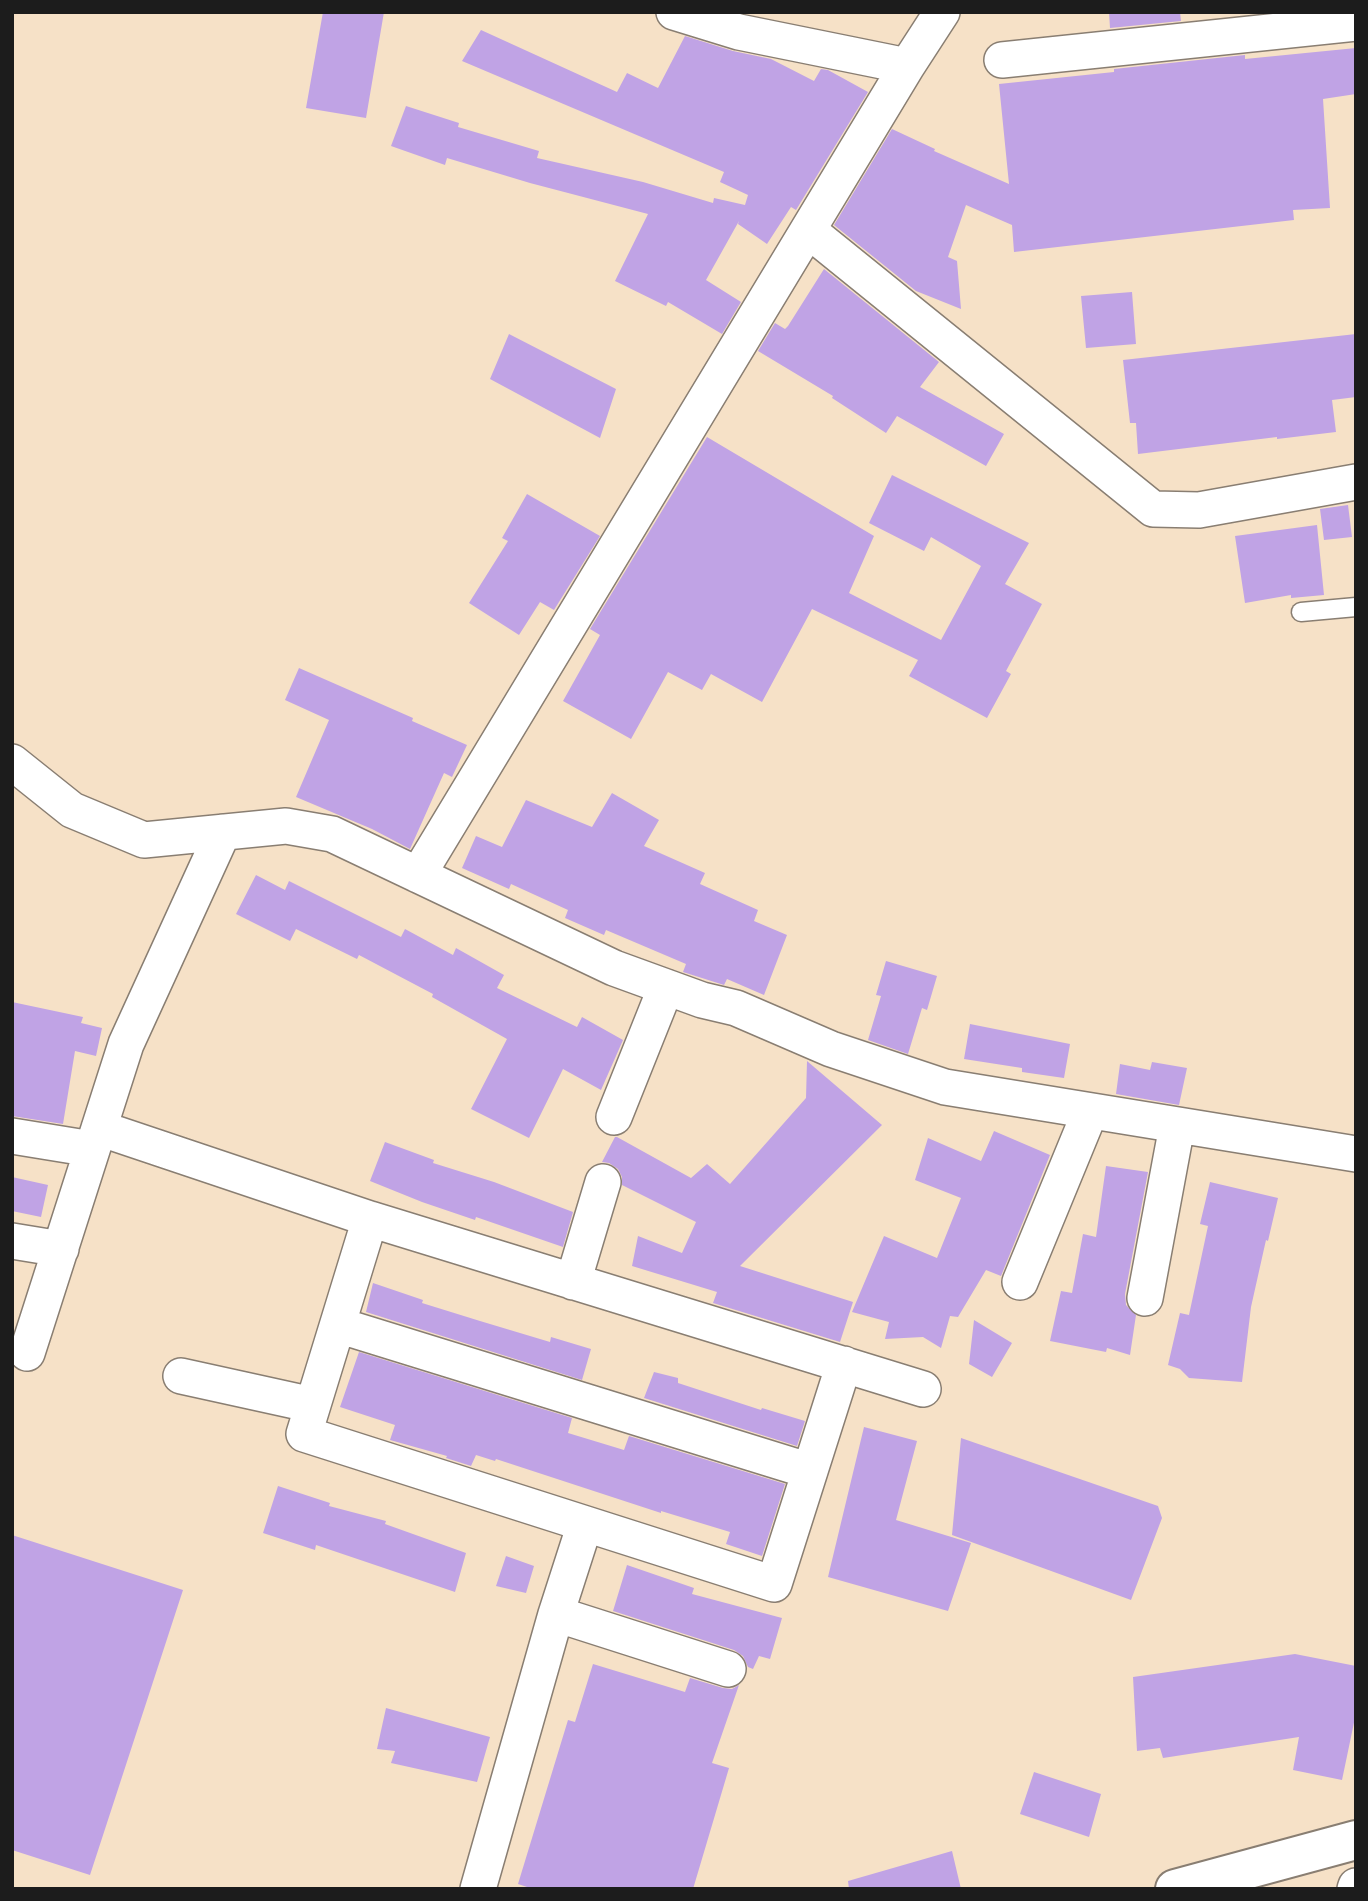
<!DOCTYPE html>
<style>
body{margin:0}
#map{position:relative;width:1368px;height:1901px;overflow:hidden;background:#f6e1c7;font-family:Kalam,sans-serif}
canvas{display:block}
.frame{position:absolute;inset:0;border:14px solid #1c1c1c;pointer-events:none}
</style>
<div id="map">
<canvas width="1368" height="1901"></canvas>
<div class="frame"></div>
</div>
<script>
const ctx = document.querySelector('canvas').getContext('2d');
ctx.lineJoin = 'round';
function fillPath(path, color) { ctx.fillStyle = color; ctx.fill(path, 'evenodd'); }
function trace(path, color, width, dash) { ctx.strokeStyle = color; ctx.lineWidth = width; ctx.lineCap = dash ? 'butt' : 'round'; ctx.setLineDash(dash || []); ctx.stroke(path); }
fillPath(new Path2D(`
 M323 12H384L366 118 306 108Z
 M1109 12H1180L1181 21 1110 28Z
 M481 30 617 92 627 73 658 88 685 36 733 51 771 59 814 81 821 69 828 70 868 92 796 210 791 207 767 244 738 224 739 221 706 280 741 302 722 334 668 302 666 306 615 281 648 214 530 183 447 158 445 165 391 146 406 106 459 123 458 127 539 151 537 158 643 182 713 203 714 198 745 205 748 195 720 182 724 172 462 61Z
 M1356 48V94L1323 99 1330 208 1293 210 1294 220 1014 252 1012 225 966 205 948 257 957 261 961 309 916 291 834 225 892 129 935 149 934 151 1009 184 999 84 1114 72V69L1245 55V59Z
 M824 269 939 362 920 387 1004 434 986 466 897 416 886 433 832 398 833 396 758 351 775 323 785 329 788 326Z
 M1132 292 1136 344 1086 348 1081 296Z
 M509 334 616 389 600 438 490 379Z
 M1356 334V397L1332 400 1336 432 1277 439V437L1138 454 1136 423H1130L1123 360Z
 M707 437 874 536 849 593 941 640 981 566 931 537 924 551 869 523 892 475 1029 543 1005 584 1042 604 1006 671 1011 674 987 718 909 676 918 660 812 609 762 702 711 674 702 690 668 672 631 739 563 701 600 635 590 629Z
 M527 494 600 536 554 610 540 602 519 635 469 603 508 541 502 538Z
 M1348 505 1352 537 1324 540 1320 509Z
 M1317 525 1324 595 1291 598V595L1245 603 1235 536Z
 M299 668 413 718 412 721 467 745 452 777 444 773 410 849 372 829 296 797 329 720 285 700Z
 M612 793 659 820 644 846 705 873 700 884 758 910 754 921 787 935 764 995 727 979 724 985 683 972 686 964 606 930 604 935 565 918 568 910 511 884 509 889 462 868 476 836 502 847 526 800 592 827Z
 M256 875 285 890 289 881 401 937 405 929 453 955 456 948 504 975 497 988 577 1027 582 1017 623 1040 601 1090 563 1069 529 1138 471 1109 507 1039 432 997 433 994 359 955 357 959 296 929 290 941 236 914Z
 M886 961 937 976 927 1010 922 1008 908 1054 868 1040 881 996 876 995Z
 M12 1002 83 1017 81 1023 102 1028 96 1056 75 1051 63 1124 12 1116Z
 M970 1024 1070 1044 1064 1078 1022 1072V1068L964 1059Z
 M807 1061 882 1125 740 1266 853 1302 840 1342 713 1303 717 1292 632 1266 638 1236 682 1253 696 1222 622 1185V1177L618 1169 609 1163 602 1162 615 1137H617L691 1178 707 1164 730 1184 806 1098Z
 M1152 1062 1187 1068 1179 1105 1116 1094 1120 1064 1150 1070Z
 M994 1131 1050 1155 1001 1276 986 1270 958 1317 950 1316 941 1348 923 1337 885 1339 889 1322 852 1312 884 1236 937 1258 961 1198 915 1180 928 1138 981 1161Z
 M385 1142 434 1160 433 1163 494 1182 573 1212 563 1247 476 1217 475 1220 422 1202 370 1181Z
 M1106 1166 1148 1172 1125 1294 1126 1305 1136 1315 1130 1355 1107 1348 1106 1352 1050 1341 1061 1291 1072 1293 1083 1234 1096 1237Z
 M12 1177 48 1185 41 1217 12 1211Z
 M1210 1182 1278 1198 1268 1241 1266 1240 1251 1307 1242 1382 1189 1378 1180 1369 1168 1365 1180 1313 1189 1315 1208 1226 1200 1224Z
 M373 1283 423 1300 422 1303 480 1321 550 1342 551 1337 591 1349 582 1380 366 1312Z
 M974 1320 1012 1343 992 1377 969 1364Z
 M359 1352 572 1418 568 1433 624 1450 629 1436 785 1484 762 1556 726 1544 730 1532 661 1511V1513L496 1459 495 1461 476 1455 471 1466 446 1458 447 1456 390 1440 395 1425 340 1407Z
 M654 1372 678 1378V1383L761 1410 762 1408 805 1421 797 1446 644 1398Z
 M864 1427 917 1441 896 1520 971 1543 948 1611 828 1577Z
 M961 1438 1158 1506 1162 1518 1131 1600 952 1535Z
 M278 1486 330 1503 329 1506 386 1521 385 1524 466 1553 455 1592 316 1545 315 1550 263 1533Z
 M12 1535 183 1590 90 1875 12 1850Z
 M506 1556 534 1566 526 1593 496 1586Z
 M627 1565 694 1588 692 1594 782 1618 770 1659 759 1656 753 1669 748 1667 743 1656 734 1650 613 1611Z
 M1295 1654 1356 1666V1713L1342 1780 1293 1770 1299 1737 1163 1758 1160 1748 1137 1751 1133 1677Z
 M593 1664 685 1692 690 1678 723 1688 732 1689 739 1685 712 1763 729 1768 693 1889H533L518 1884 568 1720 575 1722Z
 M386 1708 490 1737 477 1782 391 1763 395 1751 377 1749Z
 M1034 1772 1101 1794 1089 1837 1020 1814Z
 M952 1851 961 1889H849L848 1881Z`), '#c0a3e5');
const lane = new Path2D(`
 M1301 612 1356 607`);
const street = new Path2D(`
 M674 12 739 32 907 66
 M1002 60 1356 23
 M808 230 1153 509 1199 510 1356 482
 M12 762 72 810 144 840 286 826 332 834 614 968 702 1000 736 1008 831 1049 945 1087 1356 1154
 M418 875 907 66 942 12
 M614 1117 666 987
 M99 1128 370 1219
 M12 1136 92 1149
 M12 1241 61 1249
 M573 1282 603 1182
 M1020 1282 1090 1112
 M1145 1298 1177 1126
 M338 1325 810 1471
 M27 1353 126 1044 223 832
 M844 1364 774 1584 304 1434 370 1219 923 1389
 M181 1376 313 1405
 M556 1614 728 1669
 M478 1889 556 1614 585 1524
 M1355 1889 1356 1886`);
const secondary = new Path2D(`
 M1175 1889 1356 1840`);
trace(lane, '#897e72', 21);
trace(street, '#897e72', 38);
trace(secondary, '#897e72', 42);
trace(lane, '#fff', 18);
trace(street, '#fff', 35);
trace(secondary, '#fff', 38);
</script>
